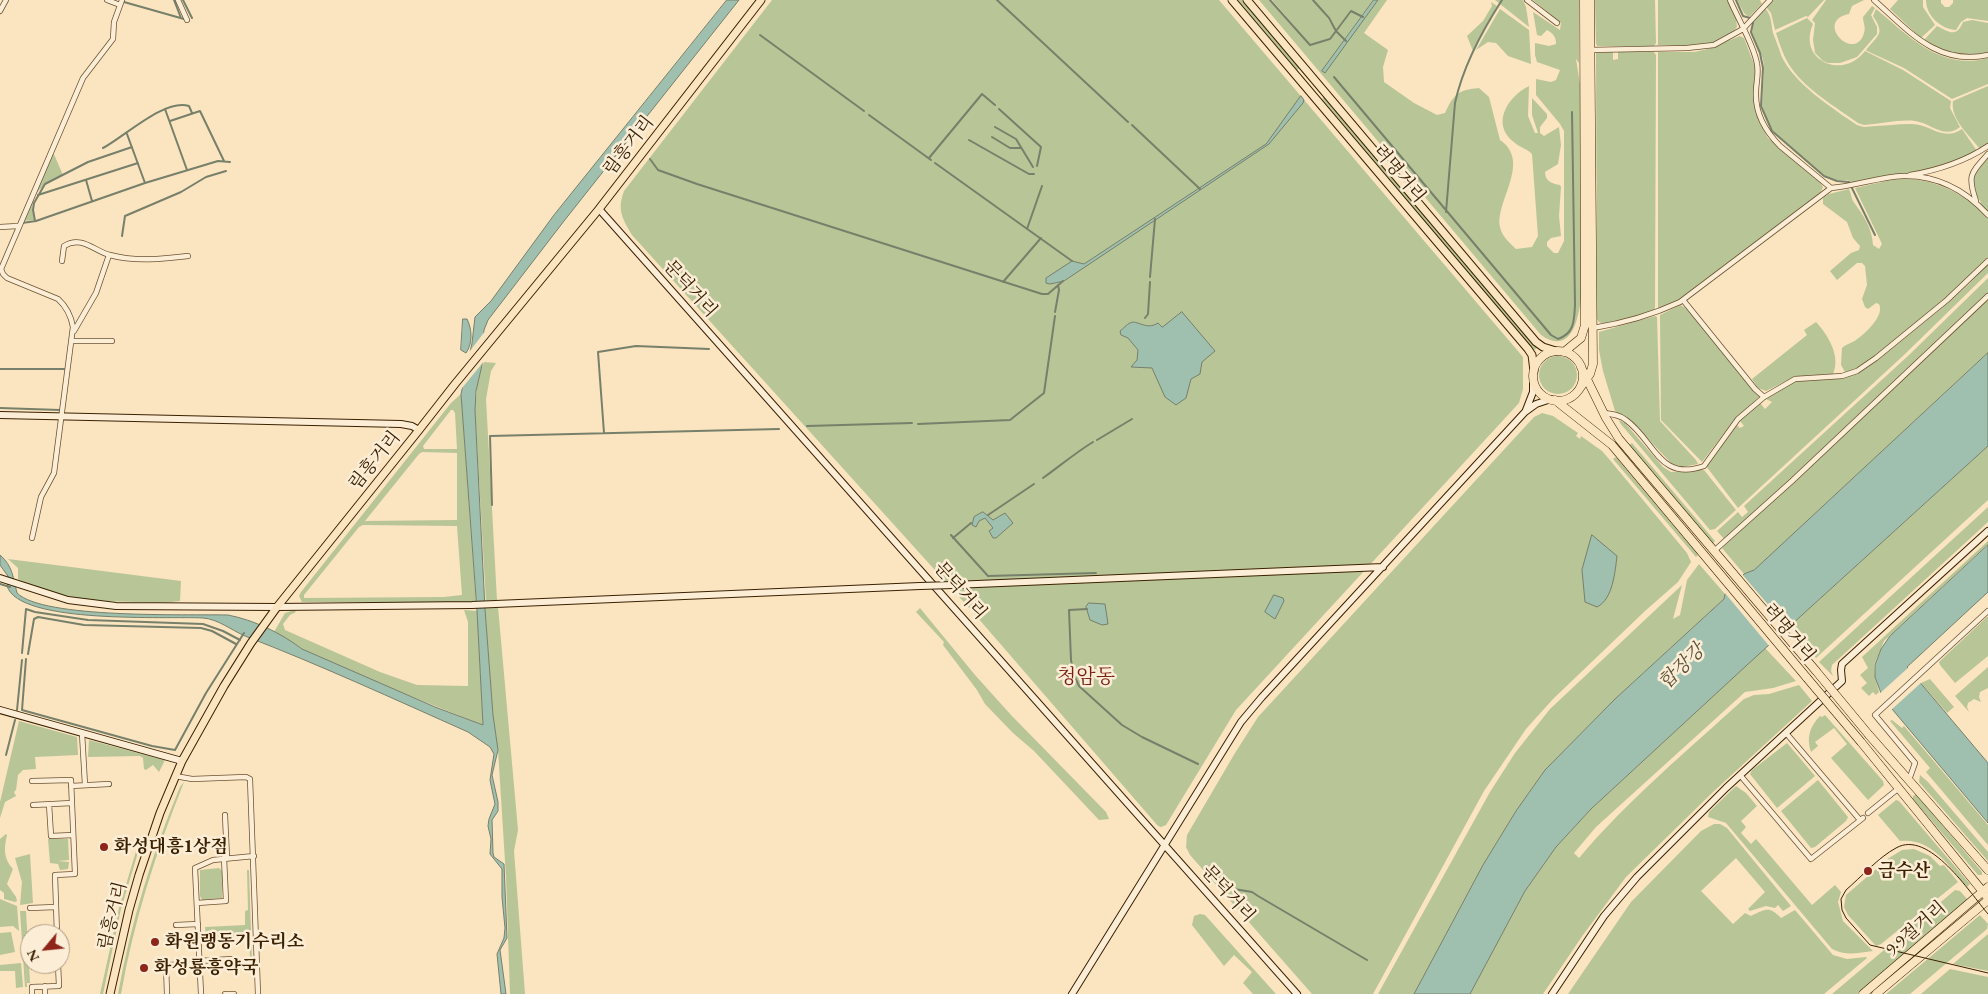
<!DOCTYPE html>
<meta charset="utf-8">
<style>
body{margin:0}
#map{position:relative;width:1988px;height:994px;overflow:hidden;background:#fbe4c0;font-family:"EB Garamond",serif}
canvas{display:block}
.north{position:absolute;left:20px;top:924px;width:50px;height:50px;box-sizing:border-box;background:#fcedd6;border:1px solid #af9b81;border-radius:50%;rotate:242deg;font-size:14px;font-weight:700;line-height:20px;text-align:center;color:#3b2102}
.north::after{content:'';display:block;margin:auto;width:18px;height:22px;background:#8f2418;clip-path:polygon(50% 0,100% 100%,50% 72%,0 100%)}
</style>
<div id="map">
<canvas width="1988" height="994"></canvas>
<div class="north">N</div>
</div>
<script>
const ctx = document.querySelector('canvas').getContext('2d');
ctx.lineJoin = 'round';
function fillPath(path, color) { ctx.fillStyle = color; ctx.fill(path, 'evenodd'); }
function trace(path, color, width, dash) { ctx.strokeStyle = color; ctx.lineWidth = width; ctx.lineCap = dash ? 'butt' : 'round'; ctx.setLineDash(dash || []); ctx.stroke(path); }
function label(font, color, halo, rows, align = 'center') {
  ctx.font = font + ' "EB Garamond","Noto Serif KR",serif'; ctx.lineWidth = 5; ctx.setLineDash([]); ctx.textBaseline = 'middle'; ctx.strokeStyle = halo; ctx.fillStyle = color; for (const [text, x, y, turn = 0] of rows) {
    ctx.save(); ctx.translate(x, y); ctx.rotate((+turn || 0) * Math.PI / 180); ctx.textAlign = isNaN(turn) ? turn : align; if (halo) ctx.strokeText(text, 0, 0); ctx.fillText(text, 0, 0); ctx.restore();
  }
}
fillPath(new Path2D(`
 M772 0H1219L1523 357V389L1519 403 1236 710 1166 825 1161 827 1158 826 971 610 632 235C622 218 617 210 624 191Z
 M1238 0H1242L1300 68 1297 70Z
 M1259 0H1270L1310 45 1330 40 1336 31 1345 40 1323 71 1378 0H1387L1364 33 1388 50 1383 67 1384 82 1414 103 1437 115 1445 113C1454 94 1458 90 1479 88L1489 97 1500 140C1532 162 1495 201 1500 227 1502 237 1510 243 1516 249L1532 247 1538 236 1532 154C1526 148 1521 148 1515 143 1490 125 1507 97 1529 86L1528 116 1535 133H1538L1532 115V98L1547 114V118L1540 127V133L1544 136 1559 127 1561 145 1558 164 1545 172C1545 181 1552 184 1560 185L1561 187 1559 216 1561 236 1551 238 1547 242V246L1554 253H1558L1564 241V131L1560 124 1536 95V79L1551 82 1556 80 1560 70 1537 62 1535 55V43L1549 46 1556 44C1556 37 1553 33 1547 30L1541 36 1537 35 1533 12 1560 30 1561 23 1533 0H1579V63L1576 59 1580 84 1581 299C1578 320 1571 356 1541 335Z
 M1272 0H1313L1328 18 1336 31 1329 39 1310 44Z
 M1314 0H1374L1362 16 1350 11 1336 30Z
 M1495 0H1523L1526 7 1529 27Z
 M1595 0H1655L1656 43 1654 46H1597L1596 43Z
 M1658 0H1727L1736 19 1737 27C1721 51 1683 45 1658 45Z
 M1737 0H1760L1762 4 1749 17 1744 13Z
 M1773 0H1824L1808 17 1806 16 1775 30 1771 13 1766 7Z
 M1826 0H1864L1852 6 1849 14C1813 21 1855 64 1864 33 1866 27 1863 23 1863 17L1872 6 1875 8 1871 15 1877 27V34L1857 57 1840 63H1828L1823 61 1815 53 1813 40 1815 23 1812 20Z
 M1898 0H1923V7L1935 25 1921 38 1890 9Z
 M1926 0H1941V3L1945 7H1949L1953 3V0H1988V21L1967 18 1961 22 1956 30C1941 29 1926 16 1926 0Z
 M1491 2 1497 6 1473 51 1467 36 1483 21 1492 6Z
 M1765 8C1772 16 1771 24 1773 33 1776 41 1779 48 1781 55 1793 83 1832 108 1857 125L1864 127C1880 126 1896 124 1912 124 1930 124 1943 142 1962 129L1977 151 1940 167 1852 183 1848 180H1837L1824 175 1776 135 1768 123 1762 105 1764 68 1763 59 1752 31 1754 21Z
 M1500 9 1529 30 1531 64 1508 56 1496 43 1488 42 1476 50Z
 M1876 9C1910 37 1941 71 1988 58V84L1952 99 1904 68 1867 51 1866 50C1879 34 1885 34 1873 16Z
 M1352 11 1362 17 1345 39 1337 31Z
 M1807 18 1813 24C1797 60 1842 81 1865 51L1903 70 1951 101 1950 108 1960 127C1944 140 1931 123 1915 121 1901 119 1879 124 1864 125L1858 123C1836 107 1808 91 1792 69 1784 58 1780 45 1776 33Z
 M1972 20 1988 23V53L1973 55 1944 52 1924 40 1937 26C1950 33 1957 37 1963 22Z
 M1740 36 1744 38 1755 67 1754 104 1761 125 1768 138 1819 180 1823 187 1819 196 1682 299 1658 310V52H1694L1708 49Z
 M1613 52V60L1618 59V52H1654L1656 55 1655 307 1654 311 1652 312 1604 324 1599 322 1597 319 1596 53Z
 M1988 86V144L1980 149C1970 136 1950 119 1953 101Z
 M1324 97 1537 348 1534 350 1322 99Z
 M53 152 63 175C41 185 28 194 34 220L22 221Z
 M1988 157V257C1982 263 1976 270 1970 277 1954 293 1862 373 1845 372L1841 365 1842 348C1846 344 1852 343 1856 340 1866 333 1885 315 1879 304L1876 303 1868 309 1865 307 1862 299 1867 285 1865 266 1862 263H1857L1837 280 1830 271 1851 253 1859 250 1860 246 1853 238 1847 222 1823 204V198L1829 194 1849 189C1851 193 1851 197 1853 201 1863 215 1872 227 1873 245L1879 249 1882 244 1855 188C1871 185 1889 179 1905 179 1931 179 1957 190 1976 207L1981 202C1967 182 1974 174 1988 157Z
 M1988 264V273L1905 354 1738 508 1706 466 1734 427 1737 425 1740 428 1744 426 1740 421 1748 412 1760 403 1765 409 1772 402 1766 399 1795 381 1842 378 1859 373 1878 360 1942 308 1969 284Z
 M1988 278V294L1888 390 1725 540 1717 531 1738 512 1742 517 1748 512 1744 506 1909 355Z
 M1988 298V353L1752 572 1744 574 1722 548Z
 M1680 305C1694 309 1748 380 1760 396L1735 419 1702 462 1661 420 1660 315Z
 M1655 316 1657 317 1660 421 1696 460 1698 464 1682 467 1672 464 1630 420 1615 411 1603 371 1599 350V332Z
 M1816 322C1828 335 1841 356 1833 374L1794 377 1766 391 1758 388 1752 379 1807 335 1804 330Z
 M1539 375a19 19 0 1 1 38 0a19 19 0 1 1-38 0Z
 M484 362 496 363 491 371 486 399 497 600 486 601 475 410 478 377Z
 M461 394 476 602H302L299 596 301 592 451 403ZM451 410H453L455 413 457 449H424L423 446ZM422 452 457 453V520L365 521 419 454ZM363 525 457 526 462 595 444 597 304 598V595L359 527Z
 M1542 413 1553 416 1578 433 1576 436 1580 439 1581 436 1602 451 1609 459 1687 553 1691 562 1678 582 1645 611 1553 699 1526 729 1484 791 1373 994H1312L1190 855 1186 847 1187 835 1235 753 1258 717 1534 417Z
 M1619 420 1625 423 1663 467 1671 472 1704 470 1736 510 1715 529 1710 530 1620 423Z
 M1632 443 1715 541 1712 544 1629 445Z
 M1988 446V500L1816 658 1790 626Z
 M1616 457 1698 555 1696 557 1613 459Z
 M1988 507V522L1832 665 1831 671 1833 676 1819 662Z
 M1988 541V544L1884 641 1874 665 1875 677 1879 692 1876 695 1873 692 1869 696 1861 688 1867 683 1860 675 1868 668 1862 657Z
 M8 559 181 581 180 601C168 603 156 602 144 602 102 602 57 599 18 579V568Z
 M1699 564 1725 594 1724 599 1615 699 1545 770 1516 811 1483 865 1414 994H1378L1490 792 1515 753 1550 709 1682 585 1673 619 1680 615 1687 580Z
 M498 607 518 830 514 851 525 994H510L506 877 498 750 493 715 485 608Z
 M920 608 975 675 1011 715 1106 812 1109 819 1099 820 1034 751 1013 733 985 704 977 690 943 645 944 642 916 612Z
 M294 610 296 612 290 615 283 624 285 630 380 672 417 685 468 686V622L464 610 477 611 483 725 375 682 302 649 274 632 285 613Z
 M1988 616V656L1955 683 1940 665 1939 662Z
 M1765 648 1796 681 1773 688 1745 692 1596 827 1574 853 1579 858C1628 800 1688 750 1744 699L1754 695 1769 694 1799 685 1812 701 1713 792 1626 877 1583 935 1543 994H1470L1525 891 1556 847 1591 809Z
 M1988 667V688L1980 692 1979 697 1981 702 1974 699 1968 703 1967 707 1969 712 1955 696Z
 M1930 679 1954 707 1947 713 1921 683Z
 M1825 715 1883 781 1884 785 1868 800 1831 758 1847 744 1834 728 1815 742 1818 746 1811 752C1806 738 1810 726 1820 716L1822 717Z
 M1892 720 1902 728 1904 726 1988 825V845L1926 772 1930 768 1890 721Z
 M19 721 77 737 78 755 35 757 36 769 23 770 18 775 16 790 14 792 16 796 5 802 0 818V802Z
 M89 740 165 760 159 772 153 765 146 770 144 769 143 758 140 756 88 757Z
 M1787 743 1815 776 1777 808 1750 774 1752 770Z
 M1920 775 1928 782 1988 852V861L1919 782Z
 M1818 780 1848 817 1846 821 1815 847 1811 848 1781 811Z
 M184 782C156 852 134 920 121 994H118C131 922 152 854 180 787Z
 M1736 786 1746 793 1757 806 1741 821 1746 827 1741 833 1751 844 1756 839 1812 905 1835 885 1841 892 1838 902 1843 921 1873 951C1859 953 1845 956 1832 949L1726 823 1708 817 1709 812Z
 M1916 794 1982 872V875H1978L1913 799V796Z
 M1896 800 1899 801 1970 884 1967 887C1949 866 1931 837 1900 841L1878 815Z
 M1714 824H1720L1727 828 1791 906 1783 911 1778 905 1775 908 1766 906 1750 911 1748 909 1765 892 1736 858 1701 891 1733 924 1745 913 1751 916C1766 909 1769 906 1781 918L1795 910 1833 955 1847 959 1866 957 1867 958 1824 994H1568L1631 902 1701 831Z
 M6 834 7 835C4 848 3 858 13 869L7 884 16 897 17 901 15 902 4 899V893L0 890V839Z
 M48 839H68L69 860 58 861 69 862 68 869 60 870 58 864 50 863Z
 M137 848 139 849 121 909 103 994H100L119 908Z
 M1914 849 1930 856 1940 866 1944 865 1958 882 1881 944 1876 946 1848 915 1844 907 1846 895 1889 858 1902 850Z
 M30 854 33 903 20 905 22 882 15 858Z
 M219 868 222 871V898L202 900 200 896V870Z
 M247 870H249L252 961 250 959 249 936 206 937 205 927 245 925V911L248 910Z
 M1955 890 1960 891 1968 900 1857 994H1832Z
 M0 899 17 906 19 931 13 926 0 927Z
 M20 911H26L30 983H27L24 916 27 987H25Z
 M1200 914 1205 915 1276 994H1253L1243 983 1252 972 1234 955 1224 966 1192 925 1194 916Z
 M1980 915 1988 924 1987 929 1910 994H1886Z
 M11 932 15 952 0 955V933Z
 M1988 934V971L1953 964Z
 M21 963 23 987 16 988 15 971H0V965Z
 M1950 969 1988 977V994H1921Z`), '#b8c597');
const water = new Path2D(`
 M727 0H739L564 221 488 320 484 330 482 365 476 391 475 410 485 609 493 715 498 750 492 775 498 802V811L492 820 493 853 494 857 504 864 507 938 500 950 506 994H501L497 954 504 938 505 928 502 897V869L490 854 491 839 488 826 489 819 495 804 490 780 494 754 490 747 468 732C394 699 320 665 245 636 231 630 218 619 203 618 169 616 19 625 7 586L10 579 0 565V555C13 566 13 578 17 593 43 619 187 614 228 615 254 620 281 633 302 649L435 707 483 725 477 611 461 394 472 343 475 317 491 301 554 215Z
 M1374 0H1378L1325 73 1322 71Z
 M1301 96 1304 100 1303 103 1269 144 1064 281 1050 284 1046 283V278L1072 261 1084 264 1266 144Z
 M1182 312 1215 351 1202 362 1200 374 1191 379 1186 398 1176 405 1165 397 1152 368 1131 367 1137 360 1138 350 1128 338 1121 335 1120 331C1123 329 1127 324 1130 323 1137 319 1146 331 1158 323L1162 327Z
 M463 319H467C472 329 473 343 466 353L461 350Z
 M1988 353V446L1747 665 1591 809 1556 847 1525 891 1470 994H1414L1483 865 1516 811 1545 770 1615 699 1724 599 1725 594 1744 574 1754 570Z
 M983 512 993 520 1005 513 1013 523 996 538H993L989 531 993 528 985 518 979 521 976 527 972 525 974 517Z
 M1592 535 1617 556C1615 572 1613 599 1597 607L1585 602 1582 570Z
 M1988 545V592L1907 667 1988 763V823L1892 709 1881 693 1875 677V665L1881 649 1890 636Z
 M1274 595 1283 598 1284 601 1275 619 1265 612Z
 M1089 603 1105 604 1108 624 1102 625 1090 620 1086 607Z`);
fillPath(water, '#9fbfaf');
trace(water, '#77806a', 1);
fillPath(new Path2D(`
 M486 330 485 360 458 393 466 356Z
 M1741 573 1790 630 1770 647 1724 592Z
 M1909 667 1922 682 1890 711 1878 695Z`), '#fbe4c0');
trace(new Path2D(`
 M174 0 181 18
 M183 0 192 18
 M997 0 1128 122
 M1270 0 1310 45 1330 39 1336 31 1346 41
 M1313 0 1329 18 1336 31 1351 11 1363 17
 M1736 0 1743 16 1750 18 1753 23 1751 32 1760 53 1763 68 1761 106 1772 131 1824 176 1837 181 1849 182 1875 235
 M124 2 184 19
 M760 35 864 111
 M1334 77 1551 335 1558 339C1575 333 1574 320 1575 305L1572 112
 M165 109 187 170
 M999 109 1041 147 1037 166
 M869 115 931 160
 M170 121 200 111 224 161
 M1132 125 1200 189
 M995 127 1016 139 1033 167
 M127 134 145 183
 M992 137 1010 148H1021
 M969 140 1029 174H1034
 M103 148C124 137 165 98 189 106L192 113
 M929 158 982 94 995 105
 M650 159 658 170 697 184 1042 294H1048L1063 281
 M935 163 1072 261
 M86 180 92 201
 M38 195 138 163
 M1446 212 1455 103C1463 66 1482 31 1502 0
 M35 221 33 210 34 203 45 184 88 162 132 147
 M22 223 36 221 145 183 218 161 230 162
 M1027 229 1042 186
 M122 236 125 216 181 192 206 177 226 171
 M1150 277 1155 219
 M1003 282 1041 238
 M1055 312 1059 290 1058 285
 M1145 318 1148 314 1150 282
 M0 369H64
 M0 408 60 410
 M918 424 1010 420 1044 393 1055 316
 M807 426 912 423
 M604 433 598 352 636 346 709 349
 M1097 440 1132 419
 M1043 478C1060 466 1075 453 1093 442
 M492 505 490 436 779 429
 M988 515 1034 484
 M951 535 988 576 1096 573
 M953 538 971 523
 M0 584 10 587
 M1087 609 1069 610 1071 660 1074 675 1079 686 1122 725 1142 737 1198 764
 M22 653 26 609 35 612 88 620 203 624 223 631 240 640
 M28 654 34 619 38 617 84 625 201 628 212 631 236 644
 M26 659 22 710 152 746 175 750 206 693 244 633
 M17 710 22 660
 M6 755 15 720
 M1228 888 1252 892 1258 896 1367 960`), '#77806a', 2);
const street = new Path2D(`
 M107 0 120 5
 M178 0 187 20
 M1527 0 1557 23
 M1730 0C1738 19 1754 45 1757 64 1759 74 1756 82 1756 92 1755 114 1765 131 1780 146L1831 188
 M1874 0C1909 31 1937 66 1988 55
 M0 11 6 0
 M1590 50 1687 48 1714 45 1743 29 1770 0
 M1910 175C1939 170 1964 162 1988 146
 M1976 201C1967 175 1971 173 1988 154
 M0 227 18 226
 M62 261 64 246C82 235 94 251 110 255 135 262 163 259 188 256
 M1683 300 1755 389 1764 397
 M1593 328C1624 323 1652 315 1680 302L1831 188C1855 186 1879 177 1903 176 1937 175 1966 191 1988 215
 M74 331 96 293 109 255
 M72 341H112
 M1604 413C1612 414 1620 415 1626 420 1655 441 1659 482 1704 466L1738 419 1764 397 1795 379 1842 376 1857 371 1876 358 1947 300 1988 261
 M32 538 41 497 54 473 73 327C71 316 67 307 58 299L7 278 3 274 1 269 83 78 113 39 114 22 122 0
 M1714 551 1792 481 1988 296
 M82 733 85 785
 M1786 733 1860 820
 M1740 775 1811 859 1863 818
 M175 776 192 779 246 777 250 779 258 994
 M1909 780 1915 763 1875 715 1988 611
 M32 781 71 780 75 874 55 875 57 934
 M71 786 109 784
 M49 804 51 836 73 835
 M33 805 72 803
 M1868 813 1899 788
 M225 815 227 858
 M197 903 226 901 224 858
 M30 908 56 907
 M176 925 198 924
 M199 961 232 959
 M45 986V994
 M32 994V987L59 986 58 964
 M167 994 166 965 199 964
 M201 994 195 868 213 860 254 856
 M225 994H234`);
const secondary = new Path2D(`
 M599 209 1297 994
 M1526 410 1533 392V378
 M0 415 401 424 412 426 419 430
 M0 578 68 600 116 606 277 607 472 605 920 586
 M953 585 1383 567
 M0 710 182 761
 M1072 994 1241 722 1262 697 1525 412 1536 404 1551 399
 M1552 994 1604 916 1637 877 1726 788 1842 681 1841 670 1842 664 1988 531`);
const primary = new Path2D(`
 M1232 0 1528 349 1532 355 1534 371
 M1247 0 1536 342 1543 347 1556 351
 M110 994 129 910 139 875 160 813 182 761 224 686 251 643 277 607 419 430 455 384 599 209 761 0`);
const highway = new Path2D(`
 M1533 376a25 25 0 1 1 50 0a25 25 0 1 1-50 0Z
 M1564 352 1581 338 1585 325 1584 0
 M1581 367 1606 418 1619 439 1816 671
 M1578 391 1590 374 1593 364 1590 0
 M1555 400 1612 445 1807 678
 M1869 735 1988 870
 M1861 742 1988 898
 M1863 994 1988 887
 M1876 994 1988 900`);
trace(street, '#6b5232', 6);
trace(secondary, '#3b2102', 8);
trace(primary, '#3b2102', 9);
trace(highway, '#3b2102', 9);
trace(street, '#fcedd6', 4.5);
trace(secondary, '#fcedd6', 6);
trace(primary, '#fbe4c0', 7);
trace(highway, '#fbe4c0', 8);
trace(new Path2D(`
 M1988 914C1970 893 1929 829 1896 848 1879 857 1861 877 1846 890L1841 899 1842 910 1846 918 1870 945 1988 973`), '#3b2102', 1);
const secondaryBridge = new Path2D(`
 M920 586 953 585`);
const highwayBridge = new Path2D(`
 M1816 671 1869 735
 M1807 678 1861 742`);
trace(secondaryBridge, '#3b2102', 8, []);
trace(highwayBridge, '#3b2102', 9, []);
trace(secondaryBridge, '#fcedd6', 6);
trace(highwayBridge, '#fbe4c0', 8);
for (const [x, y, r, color] of [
 [104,847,5,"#8f2418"],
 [1868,871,5,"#8f2418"],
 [155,942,5,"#8f2418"],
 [144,968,5,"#8f2418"]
]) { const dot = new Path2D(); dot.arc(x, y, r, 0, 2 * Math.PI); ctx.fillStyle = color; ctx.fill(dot); trace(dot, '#fcedd6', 2); }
label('18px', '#3b2102', '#fcedd6', [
 ["림흥거리",629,146,-52],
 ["려명거리",1399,174,50],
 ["문덕거리",690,289,48],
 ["림흥거리",375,461,-51],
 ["문덕거리",960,591,49],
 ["려명거리",1789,633,50],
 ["문덕거리",1228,894,48],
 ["림흥거리",113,916,-76],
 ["9·9절거리",1916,929,-41]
]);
label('bold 18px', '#3b2102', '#fcedd6', [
 ["화성대흥1상점",114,847],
 ["금수산",1878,871],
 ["화원랭동기수리소",165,942],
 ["화성룡흥약국",154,968]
], 'left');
label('italic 19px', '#595036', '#fcedd6', [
 ["합장강",1682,667,-45]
]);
label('20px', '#7a1f14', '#fcedd6', [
 ["청암동",1086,678]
]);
</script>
